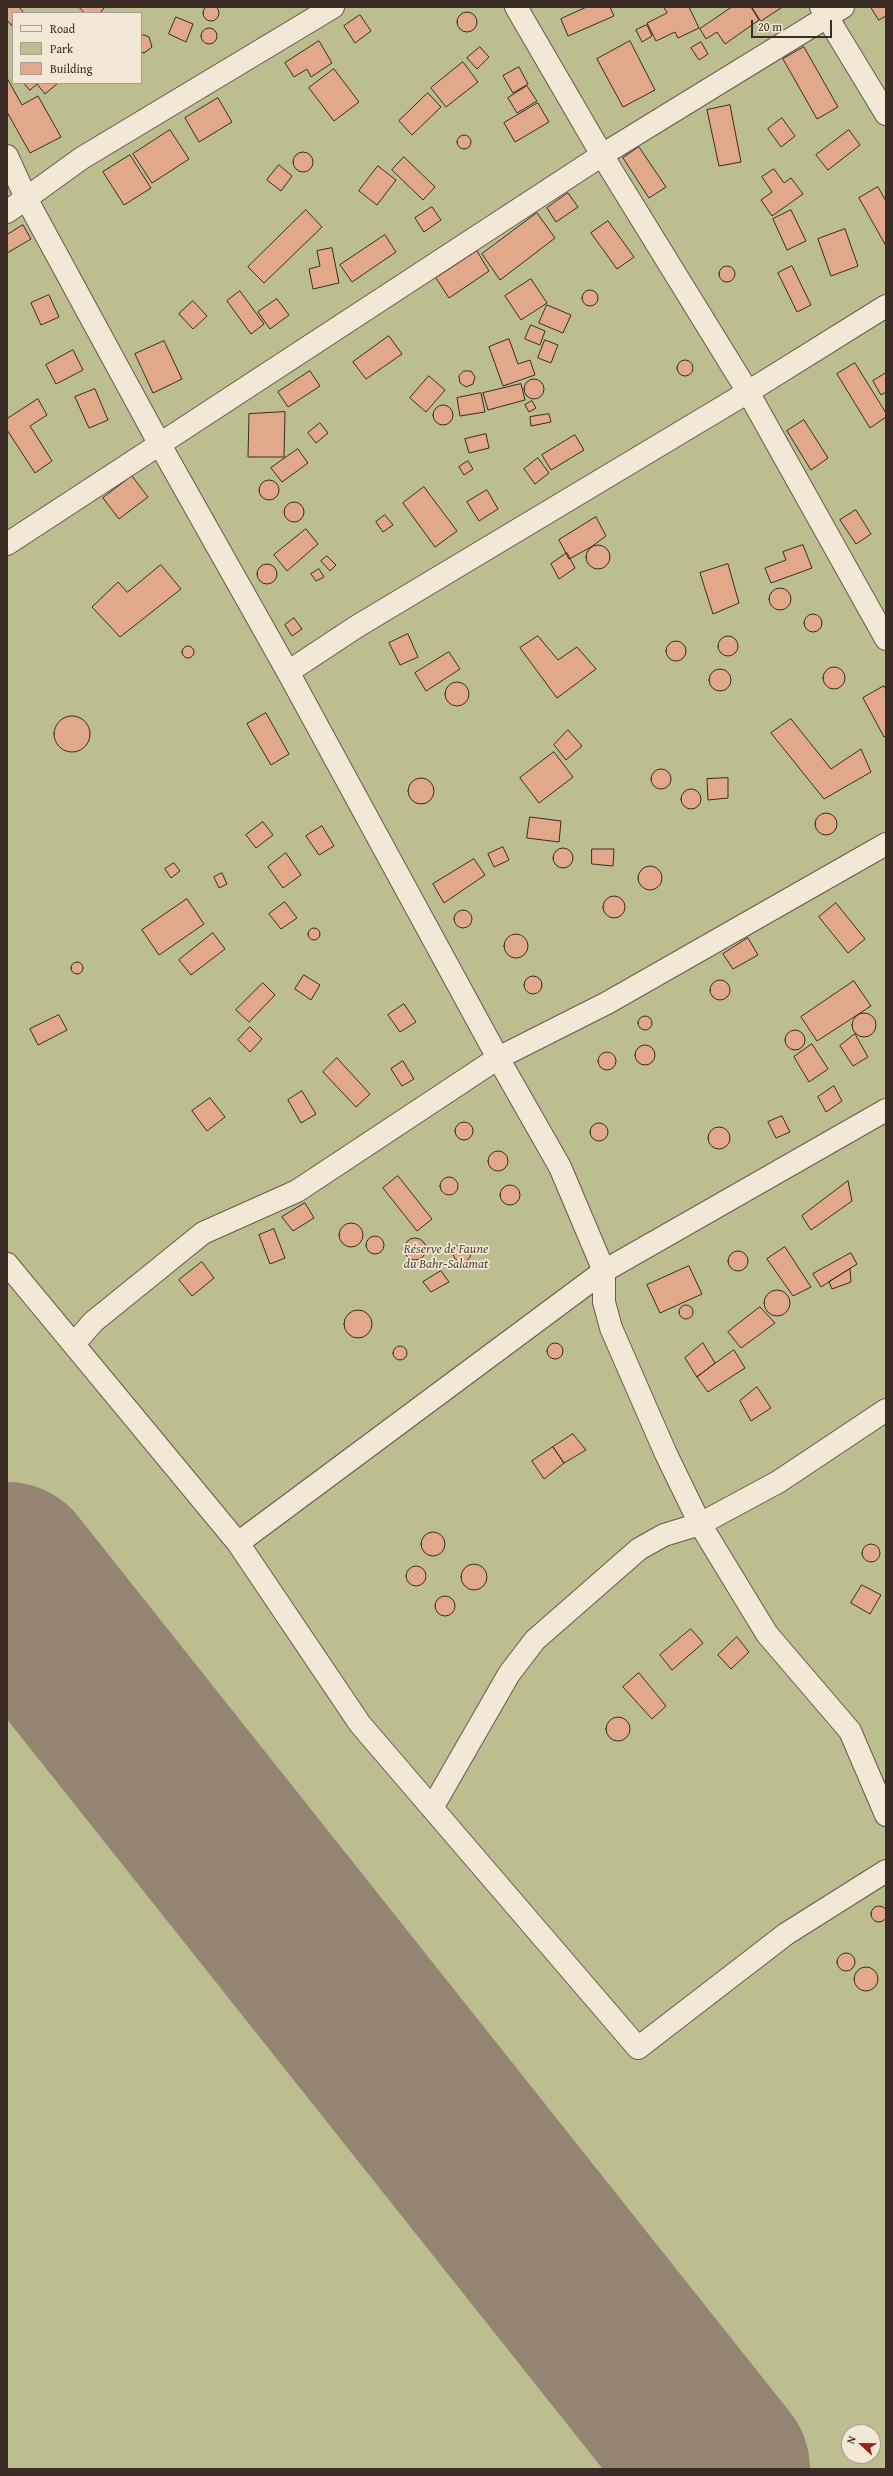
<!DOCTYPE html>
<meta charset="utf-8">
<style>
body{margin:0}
#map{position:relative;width:893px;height:2476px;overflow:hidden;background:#ecdbbf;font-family:"Gentium Book Plus",serif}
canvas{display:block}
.frame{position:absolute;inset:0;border:8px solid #3b2c26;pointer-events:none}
.legend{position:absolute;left:12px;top:12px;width:130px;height:72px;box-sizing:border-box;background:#f3e8d5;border:1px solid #a99d8f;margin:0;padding:5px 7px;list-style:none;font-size:12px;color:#3b2c26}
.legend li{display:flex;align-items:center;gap:8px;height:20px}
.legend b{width:20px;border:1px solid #a99d8f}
.north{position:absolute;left:841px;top:2424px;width:40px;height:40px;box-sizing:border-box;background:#f3e8d5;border:1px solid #a99d8f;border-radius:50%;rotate:292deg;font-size:11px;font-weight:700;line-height:16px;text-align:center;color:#3b2c26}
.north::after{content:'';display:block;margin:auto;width:14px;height:18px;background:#8f2418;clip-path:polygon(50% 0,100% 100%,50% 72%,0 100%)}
.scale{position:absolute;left:751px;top:20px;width:81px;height:18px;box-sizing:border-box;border:2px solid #3b2c26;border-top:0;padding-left:5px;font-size:12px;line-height:14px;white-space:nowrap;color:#3b2c26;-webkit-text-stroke:3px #f3e8d5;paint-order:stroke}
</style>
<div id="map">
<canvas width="893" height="2476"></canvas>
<div class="frame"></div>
<ul class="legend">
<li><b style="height:5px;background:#f3e8d5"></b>Road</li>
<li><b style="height:11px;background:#bcbe8f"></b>Park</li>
<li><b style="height:11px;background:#e2a88a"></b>Building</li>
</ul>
<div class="north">N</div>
<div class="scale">20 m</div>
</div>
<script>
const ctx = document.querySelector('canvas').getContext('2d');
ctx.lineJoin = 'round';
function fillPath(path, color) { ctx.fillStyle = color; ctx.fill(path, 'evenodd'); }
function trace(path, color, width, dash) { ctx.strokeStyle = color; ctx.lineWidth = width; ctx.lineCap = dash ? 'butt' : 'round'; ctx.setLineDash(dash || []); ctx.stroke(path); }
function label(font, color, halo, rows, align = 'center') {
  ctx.font = font + ' "Gentium Book Plus",serif'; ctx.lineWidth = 3.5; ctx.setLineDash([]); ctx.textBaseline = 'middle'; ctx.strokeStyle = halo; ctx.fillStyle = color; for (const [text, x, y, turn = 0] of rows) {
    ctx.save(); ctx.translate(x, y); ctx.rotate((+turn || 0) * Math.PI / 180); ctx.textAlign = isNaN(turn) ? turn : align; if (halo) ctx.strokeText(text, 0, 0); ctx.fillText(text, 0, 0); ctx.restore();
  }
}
fillPath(new Path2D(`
 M7 7H886V2469H7ZM13 13H141V83H13ZM849 2432H873V2456H849Z`), '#bcbe8f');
trace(new Path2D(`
 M7 1573 719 2469`), '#948472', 182);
const building = new Path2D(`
 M203 13a8 8 0 1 1 16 0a8 8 0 1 1-16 0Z
 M7 7H19L24 13H13L12 26 7 20Z
 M79 7H105L100 13H85Z
 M587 7H610L614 16 568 36 561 19Z
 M664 7H689L699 28 678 38 675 32 656 41 647 23 667 13Z
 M732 7H751L759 20 725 44 717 32 706 39 700 29Z
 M752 7H780L781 8 761 21Z
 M871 7H886V16L879 20Z
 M457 22a10 10 0 1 1 20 0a10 10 0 1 1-20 0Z
 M360 15 371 31 355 43 344 26Z
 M176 17 193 24 186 42 169 34Z
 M647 25 652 36 642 42 636 30Z
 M201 36a8 8 0 1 1 16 0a8 8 0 1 1-16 0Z
 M144 35 149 37 152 47 144 53 141 52V36Z
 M319 41 332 63 311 77 307 69 294 77 285 63Z
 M630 41 655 90 623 107 597 59Z
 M701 42 708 54 699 60 691 48Z
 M480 47 489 57 477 69 467 58Z
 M804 47 838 107 817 119 783 59Z
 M463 62 478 82 446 107 431 88Z
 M519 67 528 84 513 93 503 76Z
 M334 69 359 102 334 121 309 88Z
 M7 78 22 105 38 96 61 137 30 153 7 112Z
 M24 83H58L45 94 37 84 30 90Z
 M527 86 537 101 517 113 508 98Z
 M428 93 441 107 412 135 399 121Z
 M218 98 232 122 199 142 185 118Z
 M538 103 549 122 515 142 504 123Z
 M730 105 741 162 719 166 707 110Z
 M782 118 795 136 781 147 768 129Z
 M170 130 189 159 152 183 133 154Z
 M849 130 860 145 828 170 816 155Z
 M457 142a7 7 0 1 1 14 0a7 7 0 1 1-14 0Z
 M639 147 666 187 649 198 623 158Z
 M293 162a10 10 0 1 1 20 0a10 10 0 1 1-20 0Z
 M130 155 151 188 124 205 103 172Z
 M404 157 435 187 423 200 392 170Z
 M279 165 292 176 281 191 267 180Z
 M378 166 396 180 377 205 359 191Z
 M774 169 784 183 791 178 803 194 772 216 761 200 772 192 762 177Z
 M878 187 886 201V246L859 198Z
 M568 193 578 207 556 222 547 208Z
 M432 207 441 220 424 232 415 218Z
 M306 210 322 227 264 283 248 267Z
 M791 210 806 241 787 250 773 219Z
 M537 213 555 238 500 280 482 254Z
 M608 221 634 257 617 269 591 233Z
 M23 225 31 239 7 253V235Z
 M845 229 858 266 831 276 818 239Z
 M385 235 396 252 352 282 340 265Z
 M332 248 339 283 313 289 309 269 320 266 317 251Z
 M477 251 489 271 449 298 436 278Z
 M792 266 811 305 797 312 778 273Z
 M719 274a8 8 0 1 1 16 0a8 8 0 1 1-16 0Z
 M531 279 547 303 521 320 505 296Z
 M582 298a8 8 0 1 1 16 0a8 8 0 1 1-16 0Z
 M240 291 264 324 251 334 227 301Z
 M49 295 59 317 41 325 31 303Z
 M277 299 289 315 270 329 258 312Z
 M193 301 207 316 193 329 179 314Z
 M547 305 571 315 563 333 539 323Z
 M531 325 545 331 540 345 525 339Z
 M389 336 402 354 366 379 353 362Z
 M509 339 518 364 530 360 535 375 503 386 489 347Z
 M545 340 558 345 551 363 538 358Z
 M164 341 182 379 153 393 135 354Z
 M73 350 83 370 56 384 46 365Z
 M677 368a8 8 0 1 1 16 0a8 8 0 1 1-16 0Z
 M855 363 886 413V417L870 428 837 374Z
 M310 371 320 386 288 407 278 392Z
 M464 371H471L475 377 473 384 466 387 460 383 459 376Z
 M886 373V392L881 395 873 381Z
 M429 376 445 390 426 412 410 398Z
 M524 389a10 10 0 1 1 20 0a10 10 0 1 1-20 0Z
 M521 384 525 400 488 410 483 393Z
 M95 389 108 420 89 428 75 397Z
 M481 393 485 412 460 416 457 398Z
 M38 399 47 415 30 426 52 461 35 473 7 430V419Z
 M532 401 536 408 529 412 525 405Z
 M433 415a10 10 0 1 1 20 0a10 10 0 1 1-20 0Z
 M285 412 284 457H248L249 414Z
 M549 414 551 422 531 426 530 417Z
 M804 420 828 458 811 470 787 431Z
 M320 423 328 433 316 443 308 433Z
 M486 434 489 448 469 453 465 439Z
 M575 435 584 450 551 470 542 455Z
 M298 449 308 463 282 482 271 468Z
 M538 458 549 473 535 484 524 469Z
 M468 461 473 469 464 475 459 467Z
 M132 476 148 497 119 519 103 498Z
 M259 490a10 10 0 1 1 20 0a10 10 0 1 1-20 0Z
 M424 487 457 531 435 547 403 503Z
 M487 490 498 509 479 521 467 502Z
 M284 512a10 10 0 1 1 20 0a10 10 0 1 1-20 0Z
 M856 510 871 534 856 544 840 520Z
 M385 515 393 525 383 532 376 522Z
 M596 517 606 536 591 547 569 559 559 540Z
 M306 529 318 544 287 571 274 555Z
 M803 545 812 568 771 583 765 568 786 560 783 552Z
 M586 557a12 12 0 1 1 24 0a12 12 0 1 1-24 0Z
 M567 553 575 568 559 579 551 564Z
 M327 556 336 565 330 571 321 561Z
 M728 564 739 603 713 614 700 573Z
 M257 574a10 10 0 1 1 20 0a10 10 0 1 1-20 0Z
 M161 565 181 589 120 637 92 607 118 582 127 592Z
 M319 569 324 577 316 581 311 574Z
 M769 599a11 11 0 1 1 22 0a11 11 0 1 1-22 0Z
 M804 623a9 9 0 1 1 18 0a9 9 0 1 1-18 0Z
 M294 618 302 629 292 636 285 625Z
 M408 634 418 657 400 665 389 643Z
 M538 636 558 660 577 647 596 669 557 698 520 648Z
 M718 646a10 10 0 1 1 20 0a10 10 0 1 1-20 0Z
 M666 651a10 10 0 1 1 20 0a10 10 0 1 1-20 0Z
 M182 652a6 6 0 1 1 12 0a6 6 0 1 1-12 0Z
 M449 652 460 669 426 691 415 673Z
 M823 678a11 11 0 1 1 22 0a11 11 0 1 1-22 0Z
 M709 680a11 11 0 1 1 22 0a11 11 0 1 1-22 0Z
 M445 694a12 12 0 1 1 24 0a12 12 0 1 1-24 0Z
 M884 686 886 690V736L884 737 863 698Z
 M266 713 289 754 271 765 247 724Z
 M54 734a18 18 0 1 1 36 0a18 18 0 1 1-36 0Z
 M791 719 831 769 861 749 871 772 824 799 771 733Z
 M568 730 582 746 566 760 554 745Z
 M554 752 573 777 539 803 520 778Z
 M651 779a10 10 0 1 1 20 0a10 10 0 1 1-20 0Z
 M408 791a13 13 0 1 1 26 0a13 13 0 1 1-26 0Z
 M728 778V798L708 800 707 779Z
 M681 799a10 10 0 1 1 20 0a10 10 0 1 1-20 0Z
 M815 824a11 11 0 1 1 22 0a11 11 0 1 1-22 0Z
 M530 817 561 821 559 842 527 838Z
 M263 822 273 835 256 848 246 835Z
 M322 826 334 846 319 855 306 836Z
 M503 847 509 860 494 867 488 854Z
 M553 858a10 10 0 1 1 20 0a10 10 0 1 1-20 0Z
 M592 849H614L613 866 592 864Z
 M286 853 301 875 283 888 268 867Z
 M474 859 485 875 444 903 433 884Z
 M174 863 180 871 171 878 165 869Z
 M638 878a12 12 0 1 1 24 0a12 12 0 1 1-24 0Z
 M222 873 227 884 219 888 214 877Z
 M603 907a11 11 0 1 1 22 0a11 11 0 1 1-22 0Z
 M187 899 204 924 159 955 142 930Z
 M285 902 297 918 281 929 269 914Z
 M836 903 865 939 848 953 819 917Z
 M454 919a9 9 0 1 1 18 0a9 9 0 1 1-18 0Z
 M308 934a6 6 0 1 1 12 0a6 6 0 1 1-12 0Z
 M213 933 225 949 191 975 179 960Z
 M504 946a12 12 0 1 1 24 0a12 12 0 1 1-24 0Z
 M748 938 758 955 733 969 723 954Z
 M71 968a6 6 0 1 1 12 0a6 6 0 1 1-12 0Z
 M304 975 320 985 311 1000 295 989Z
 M524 985a9 9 0 1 1 18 0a9 9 0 1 1-18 0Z
 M710 990a10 10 0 1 1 20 0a10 10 0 1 1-20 0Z
 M854 981 871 1006 817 1041 801 1017Z
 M263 983 275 995 249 1022 236 1010Z
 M404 1004 416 1022 400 1032 388 1015Z
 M852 1025a12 12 0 1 1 24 0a12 12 0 1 1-24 0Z
 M59 1015 67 1030 38 1045 30 1029Z
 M638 1023a7 7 0 1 1 14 0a7 7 0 1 1-14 0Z
 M250 1027 262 1039 250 1052 238 1040Z
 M785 1040a10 10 0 1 1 20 0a10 10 0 1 1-20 0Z
 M855 1034 868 1057 853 1066 840 1046Z
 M812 1044 828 1069 809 1082 794 1057Z
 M635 1055a10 10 0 1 1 20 0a10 10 0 1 1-20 0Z
 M598 1061a9 9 0 1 1 18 0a9 9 0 1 1-18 0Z
 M337 1058 370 1094 356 1107 323 1072Z
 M403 1061 414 1079 402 1086 391 1069Z
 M834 1086 842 1101 826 1112 818 1097Z
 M302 1091 316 1114 301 1123 288 1100Z
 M210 1098 225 1117 207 1131 192 1111Z
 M782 1116 790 1132 776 1138 768 1122Z
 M455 1131a9 9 0 1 1 18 0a9 9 0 1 1-18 0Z
 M590 1132a9 9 0 1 1 18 0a9 9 0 1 1-18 0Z
 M708 1138a11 11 0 1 1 22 0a11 11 0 1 1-22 0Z
 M488 1161a10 10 0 1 1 20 0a10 10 0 1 1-20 0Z
 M398 1176 432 1219 417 1231 383 1188Z
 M440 1186a9 9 0 1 1 18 0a9 9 0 1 1-18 0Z
 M848 1181 852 1201 811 1230 802 1216Z
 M500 1195a10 10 0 1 1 20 0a10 10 0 1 1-20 0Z
 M305 1203 314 1218 293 1231 282 1217Z
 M339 1235a12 12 0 1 1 24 0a12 12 0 1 1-24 0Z
 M274 1229 285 1258 270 1264 259 1235Z
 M366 1245a9 9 0 1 1 18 0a9 9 0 1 1-18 0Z
 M404 1249a11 11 0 1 1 22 0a11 11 0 1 1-22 0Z
 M453 1253a9 9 0 1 1 18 0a9 9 0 1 1-18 0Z
 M785 1247 811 1287 793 1296 767 1259Z
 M728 1261a10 10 0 1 1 20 0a10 10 0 1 1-20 0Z
 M851 1253 857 1264 821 1287 813 1274Z
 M202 1262 214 1278 192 1296 179 1280Z
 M689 1266 702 1294 660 1313 647 1285Z
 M850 1269 851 1282 832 1289 829 1282Z
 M441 1271 449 1282 431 1292 423 1282Z
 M764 1303a13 13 0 1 1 26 0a13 13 0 1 1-26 0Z
 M679 1312a7 7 0 1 1 14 0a7 7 0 1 1-14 0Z
 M760 1307 775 1323 741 1348 728 1332Z
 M344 1324a14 14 0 1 1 28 0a14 14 0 1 1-28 0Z
 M547 1351a8 8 0 1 1 16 0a8 8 0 1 1-16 0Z
 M703 1343 715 1363 697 1377 685 1358Z
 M393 1353a7 7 0 1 1 14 0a7 7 0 1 1-14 0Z
 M734 1350 745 1368 708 1392 697 1377Z
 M757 1387 771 1408 751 1421 740 1401Z
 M573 1434 586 1450 564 1463 553 1447Z
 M553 1447 564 1463 544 1479 532 1461Z
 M421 1544a12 12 0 1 1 24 0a12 12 0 1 1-24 0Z
 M862 1553a9 9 0 1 1 18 0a9 9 0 1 1-18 0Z
 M461 1577a13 13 0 1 1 26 0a13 13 0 1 1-26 0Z
 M406 1576a10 10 0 1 1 20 0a10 10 0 1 1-20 0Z
 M862 1585 881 1595 870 1614 851 1603Z
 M435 1606a10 10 0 1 1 20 0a10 10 0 1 1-20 0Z
 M691 1629 703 1643 672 1670 660 1655Z
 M737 1637 749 1652 731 1669 718 1655Z
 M639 1673 666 1706 652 1719 623 1687Z
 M606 1729a12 12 0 1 1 24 0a12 12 0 1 1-24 0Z
 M871 1914a8 8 0 1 1 16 0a8 8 0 1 1-16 0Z
 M837 1962a9 9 0 1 1 18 0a9 9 0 1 1-18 0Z
 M854 1979a12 12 0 1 1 24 0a12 12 0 1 1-24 0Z`);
fillPath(building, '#e2a88a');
trace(building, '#3b2c26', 1);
const minor = new Path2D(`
 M516 7 602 155 748 392 886 639
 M821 7 886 114
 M7 156 27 200 159 443 288 672 498 1058 560 1167 604 1271V1302L611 1328 666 1454 700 1524 778 1482 886 1410
 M7 212 82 158 333 7
 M7 544 602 155 843 7
 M288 672 356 627 748 392 886 306
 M7 1264 238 1543 360 1724 638 2048 786 1934 886 1871
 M74 1344 93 1322 203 1233 297 1191 498 1058 607 1003 886 844
 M238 1543 604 1271 886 1110
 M432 1808 509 1674 535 1640 639 1549 664 1535 700 1524 767 1634 850 1731 886 1815`);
trace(minor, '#67584c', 24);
trace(minor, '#f3e8d5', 22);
label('italic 13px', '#55493b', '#f3e8d5', [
 ["Réserve de Faune",446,1250],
 ["du Bahr-Salamat",446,1265]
]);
</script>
